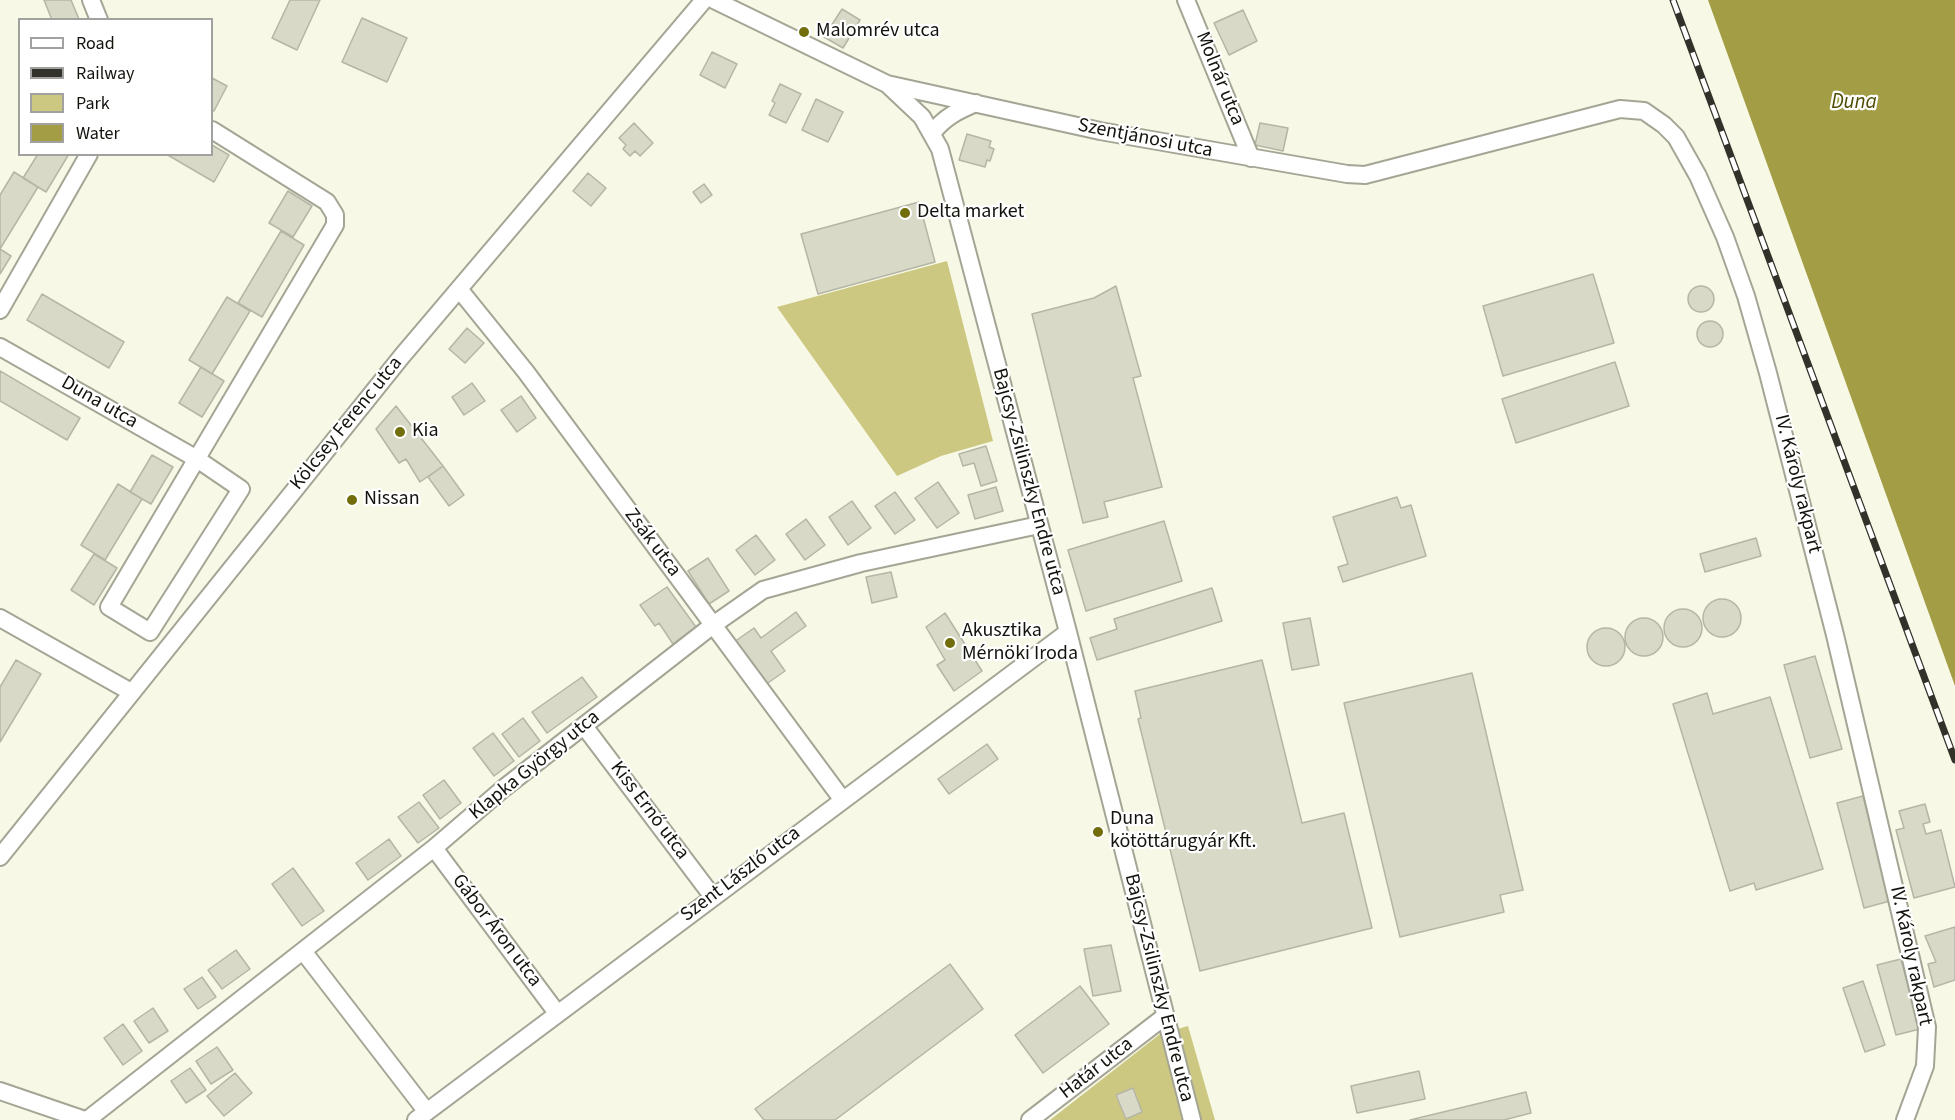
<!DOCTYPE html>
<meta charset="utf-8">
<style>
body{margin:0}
#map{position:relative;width:1955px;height:1120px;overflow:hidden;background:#f8f8e7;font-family:"Source Sans 3",sans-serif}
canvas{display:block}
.legend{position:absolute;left:18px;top:18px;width:195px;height:138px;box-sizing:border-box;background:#fff;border:2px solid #a1a19f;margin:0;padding:8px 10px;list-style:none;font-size:18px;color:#14140e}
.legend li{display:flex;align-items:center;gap:12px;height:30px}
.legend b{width:30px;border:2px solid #a1a19f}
</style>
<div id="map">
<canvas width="1955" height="1120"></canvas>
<ul class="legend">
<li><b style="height:8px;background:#fff"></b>Road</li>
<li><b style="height:8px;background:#32322b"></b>Railway</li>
<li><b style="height:16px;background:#ccc881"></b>Park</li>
<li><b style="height:16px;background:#a39e45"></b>Water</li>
</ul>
</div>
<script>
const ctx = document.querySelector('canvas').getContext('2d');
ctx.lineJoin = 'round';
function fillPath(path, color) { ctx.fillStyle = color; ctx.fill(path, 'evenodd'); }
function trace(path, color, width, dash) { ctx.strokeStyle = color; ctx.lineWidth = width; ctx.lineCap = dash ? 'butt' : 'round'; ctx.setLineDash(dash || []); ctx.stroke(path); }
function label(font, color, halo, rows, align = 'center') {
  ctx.font = font + ' "Source Sans 3",sans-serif'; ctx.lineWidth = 4.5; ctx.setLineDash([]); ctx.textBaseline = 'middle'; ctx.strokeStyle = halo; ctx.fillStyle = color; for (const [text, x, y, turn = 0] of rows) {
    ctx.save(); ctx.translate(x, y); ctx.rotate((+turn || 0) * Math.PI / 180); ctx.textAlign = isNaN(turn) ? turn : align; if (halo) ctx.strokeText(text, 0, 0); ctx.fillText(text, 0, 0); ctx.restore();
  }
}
fillPath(new Path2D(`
 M947 261 993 441 941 456 897 476 777 307Z
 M1188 1026 1215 1120H1050L1160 1034Z`), '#ccc881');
fillPath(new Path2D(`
 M1708 0H1955V686Z`), '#a39e45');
const building = new Path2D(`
 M44 0H71L79 19 52 20Z
 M290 0H320L297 50 272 38Z
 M842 9 860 20 843 48 824 37Z
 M1243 10 1257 41 1229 55 1214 23Z
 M362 18 407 38 387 82 342 62Z
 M712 52 737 64 725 88 700 75Z
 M212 78 227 86 214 111 212 110Z
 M780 84 801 94 786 123 769 115 775 103 772 101Z
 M816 99 843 112 828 142 802 130Z
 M634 123 653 143 640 156 635 151 630 156 623 149 626 145 619 138Z
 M1260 123 1288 128 1283 151 1255 145Z
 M967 134 991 141 989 147 994 149 990 161 987 160 985 167 959 160Z
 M212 145 229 155 214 182 166 154H212Z
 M38 154H69L46 192 23 178Z
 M14 172 38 187 0 249V195Z
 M588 173 606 188 591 206 573 191Z
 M704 184 712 195 701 203 693 192Z
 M288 191 312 206 293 237 269 223Z
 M919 202 935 262 818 294 801 234Z
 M281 231 304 245 262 317 238 303Z
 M0 249 11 256 0 274Z
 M1593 274 1614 343 1503 376 1483 306Z
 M1688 299a13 13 0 1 1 26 0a13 13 0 1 1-26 0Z
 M1116 286 1141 376 1133 378 1162 487 1104 502 1108 517 1083 523 1032 314 1094 298Z
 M42 294 124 342 109 368 27 320Z
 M227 297 250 311 212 374 189 360Z
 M1697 334a13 13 0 1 1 26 0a13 13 0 1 1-26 0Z
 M467 328 484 343 465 363 449 349Z
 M1615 362 1629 406 1516 443 1502 399Z
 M201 367 224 381 202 417 179 403Z
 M0 371 80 418 67 440 0 401Z
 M472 383 485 401 464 415 452 397Z
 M521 396 536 418 517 432 501 410Z
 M396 406 443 466 420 482 406 459 399 463 376 429Z
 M986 446 997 481 981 486 974 463 963 466 959 454Z
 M152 455 173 467 151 504 130 492Z
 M443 466 464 495 449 506 428 477Z
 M938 482 959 513 937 528 915 498Z
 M118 484 142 499 105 560 81 545Z
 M996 487 1003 511 975 519 968 495Z
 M895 492 915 520 895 534 875 506Z
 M1397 497 1401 508 1411 505 1426 556 1343 582 1338 567 1348 564 1333 517Z
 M852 501 871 528 848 545 829 517Z
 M806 519 825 545 805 560 786 534Z
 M1164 521 1182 581 1086 611 1068 550Z
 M756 535 775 560 755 575 736 550Z
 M1756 538 1761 556 1705 572 1700 554Z
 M94 554 117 568 94 605 71 590Z
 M708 558 729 591 709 604 688 571Z
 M891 572 897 597 872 603 866 577Z
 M667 587 696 627 673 644 659 623 655 626 640 605Z
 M1212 588 1222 621 1097 660 1090 638 1117 629 1114 619Z
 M1703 618a19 19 0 1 1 38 0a19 19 0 1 1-38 0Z
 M1664 628a19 19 0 1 1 38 0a19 19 0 1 1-38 0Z
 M796 612 806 626 771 651 785 671 765 685 734 642 754 628 761 638Z
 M945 613 982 671 954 691 937 665 945 660 926 627Z
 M1625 637a19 19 0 1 1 38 0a19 19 0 1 1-38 0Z
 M1310 618 1319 665 1292 670 1283 623Z
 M1587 647a19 19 0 1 1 38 0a19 19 0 1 1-38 0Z
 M1815 656 1842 749 1810 758 1784 665Z
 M16 660 41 674 0 742V687Z
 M1262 660 1302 823 1344 813 1372 928 1200 971 1138 719 1141 718 1135 691Z
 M1472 673 1523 890 1500 895 1504 912 1400 937 1344 703Z
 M582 677 597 697 547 733 532 712Z
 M1707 693 1713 714 1770 697 1823 869 1756 890 1754 883 1730 891 1673 704Z
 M523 718 540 741 519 757 502 734Z
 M493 733 514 761 494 776 473 748Z
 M987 744 998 759 949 794 938 779Z
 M444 780 461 803 440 819 423 795Z
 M1863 796 1890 901 1864 908 1837 803Z
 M419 802 439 828 418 843 398 817Z
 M1925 804 1930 822 1923 824 1926 834 1941 830 1955 887 1914 898 1896 830 1904 828 1899 811Z
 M389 839 401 856 368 880 356 863Z
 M293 868 324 911 302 926 272 884Z
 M1955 927V980L1934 987 1928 964 1936 962 1925 936Z
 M1111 945 1121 991 1093 996 1084 949Z
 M236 950 250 969 222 989 208 970Z
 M1901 959 1920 1029 1896 1035 1877 965Z
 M950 964 983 1009 835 1120H764L755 1109Z
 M202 977 216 997 198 1009 184 989Z
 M1863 981 1885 1045 1865 1052 1843 988Z
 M1080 986 1109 1024 1043 1073 1015 1035Z
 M153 1008 168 1031 149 1043 134 1021Z
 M123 1024 142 1051 123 1065 104 1038Z
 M217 1047 233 1070 211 1084 196 1061Z
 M190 1068 206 1090 186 1103 171 1081Z
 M1419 1071 1425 1099 1357 1113 1351 1086Z
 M235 1073 252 1093 224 1116 207 1096Z
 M1133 1088 1142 1112 1126 1119 1116 1095Z
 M1526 1092 1531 1113 1504 1120H1410Z`);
fillPath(building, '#d9d9c8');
trace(building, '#b6b6a6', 1.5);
const minor = new Path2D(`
 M91 0 99 20
 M714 0 887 84 922 117 940 149 1068 632 1192 1120
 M1186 0 1251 158
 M887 84 1100 131 1347 174 1365 175 1620 109 1644 111 1664 125 1676 137 1698 176 1725 237 1746 296 1768 373 1835 635 1927 1027 1925 1066 1905 1120
 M932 133C945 117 957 111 976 103
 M459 289 526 372 842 799
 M0 310 89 154
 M0 347 197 459 241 489 150 632 109 607 335 225V215L327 202 212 130
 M0 618 131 692
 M584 726 713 897
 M434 848 557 1013
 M0 857 402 356 704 0
 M303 951 427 1112
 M0 1091 85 1120
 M87 1120 434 848 504 788 713 625 763 590 861 563 1039 525
 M416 1120 1068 632
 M1030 1120 1164 1017`);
trace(minor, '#a5a595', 20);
trace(minor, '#fff', 16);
const rail = new Path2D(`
 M1673 0 1955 760`);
trace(rail, '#32322b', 7);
trace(rail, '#fff', 4.5, [14]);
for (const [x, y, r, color] of [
 [804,32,6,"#736e0c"],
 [905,213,6,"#736e0c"],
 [400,432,6,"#736e0c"],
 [352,500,6,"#736e0c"],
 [950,643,6,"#736e0c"],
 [1098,832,6,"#736e0c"]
]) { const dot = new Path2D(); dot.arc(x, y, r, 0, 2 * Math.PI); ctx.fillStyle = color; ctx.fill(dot); trace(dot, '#fff', 2); }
label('20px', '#14140e', '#fff', [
 ["Malomrév utca",816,32],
 ["Delta market",917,213],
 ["Kia",412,432],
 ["Nissan",364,500],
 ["Akusztika",962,632],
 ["Mérnöki Iroda",962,655],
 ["Duna",1110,820],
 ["kötöttárugyár Kft.",1110,843]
], 'left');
label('20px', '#14140e', '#fff', [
 ["Molnár utca",1219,79,68],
 ["Szentjánosi utca",1145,139,11],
 ["Duna utca",99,403,30],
 ["Kölcsey Ferenc utca",347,424,-51],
 ["Bajcsy-Zsilinszky Endre utca",1028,482,75],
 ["IV. Károly rakpart",1797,484,76],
 ["Zsák utca",652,543,53],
 ["Klapka György utca",535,766,-39],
 ["Kiss Ernő utca",649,811,53],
 ["Szent László utca",741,875,-37],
 ["Gábor Áron utca",496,931,53],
 ["IV. Károly rakpart",1910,956,78],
 ["Bajcsy-Zsilinszky Endre utca",1158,988,76],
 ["Határ utca",1097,1069,-38]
]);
label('italic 21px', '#4f4b03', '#fff', [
 ["Duna",1854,103]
]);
</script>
